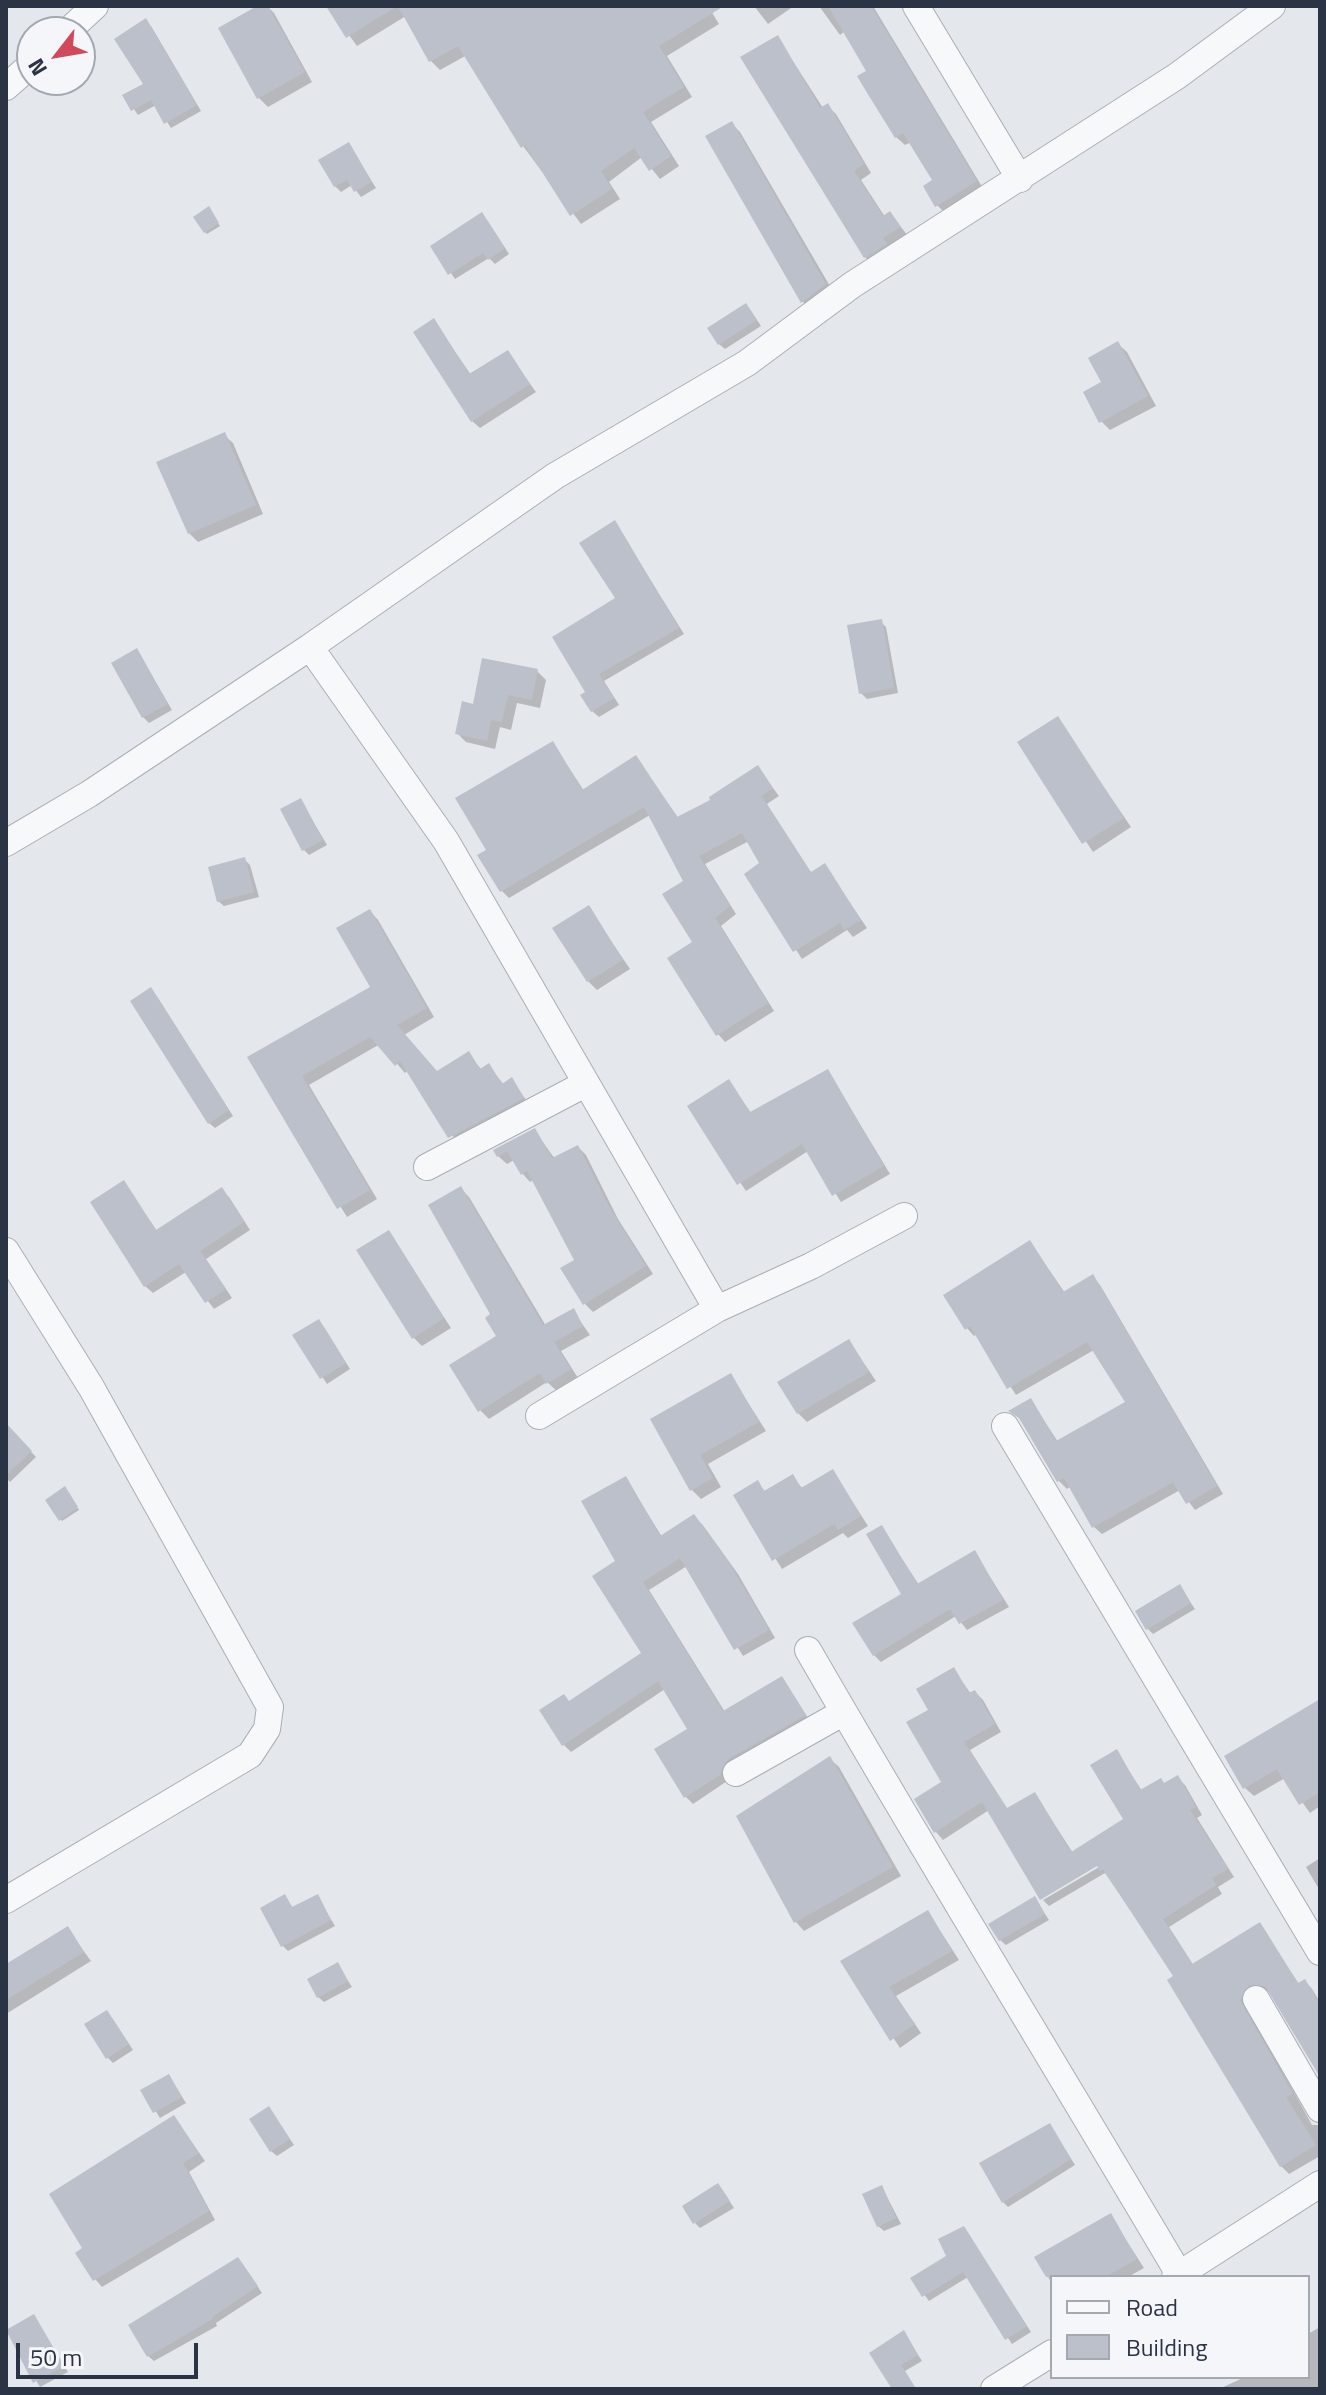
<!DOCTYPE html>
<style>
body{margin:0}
#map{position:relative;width:1326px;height:2395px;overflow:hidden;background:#e4e7ec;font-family:"Titillium Web",sans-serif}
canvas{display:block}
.frame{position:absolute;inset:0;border:8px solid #2b3445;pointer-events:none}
.legend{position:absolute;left:1050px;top:2275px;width:260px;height:104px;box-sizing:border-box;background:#f4f6f9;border:2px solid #a4a8b1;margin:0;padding:10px 14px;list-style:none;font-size:24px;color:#2b3445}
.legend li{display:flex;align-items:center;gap:16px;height:40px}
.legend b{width:40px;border:2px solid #a4a8b1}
.north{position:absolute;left:16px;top:16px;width:80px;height:80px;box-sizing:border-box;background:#f4f6f9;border:2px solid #a4a8b1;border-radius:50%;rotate:239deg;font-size:22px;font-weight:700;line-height:32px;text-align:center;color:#2b3445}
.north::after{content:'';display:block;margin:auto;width:28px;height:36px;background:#d1495b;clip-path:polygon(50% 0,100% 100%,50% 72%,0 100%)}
.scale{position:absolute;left:16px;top:2343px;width:182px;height:36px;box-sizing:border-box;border:4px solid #2b3445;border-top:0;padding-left:10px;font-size:24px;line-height:28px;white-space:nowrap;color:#2b3445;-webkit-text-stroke:6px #f4f6f9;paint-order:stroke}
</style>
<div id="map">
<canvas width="1326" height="2395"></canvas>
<div class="frame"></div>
<ul class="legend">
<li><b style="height:10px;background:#f7f8fa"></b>Road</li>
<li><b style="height:22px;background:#bbc0ca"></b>Building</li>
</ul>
<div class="north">N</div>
<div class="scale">50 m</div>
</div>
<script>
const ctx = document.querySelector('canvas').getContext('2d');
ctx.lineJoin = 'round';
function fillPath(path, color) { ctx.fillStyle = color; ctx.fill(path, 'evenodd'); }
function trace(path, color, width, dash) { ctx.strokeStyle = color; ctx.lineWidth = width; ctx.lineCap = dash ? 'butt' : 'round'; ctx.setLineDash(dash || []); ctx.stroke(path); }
fillPath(new Path2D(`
 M261 6H267L274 13 312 82 268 107 259 98Z
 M334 6H708L719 24 667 56 692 97 651 122 679 166 660 179 642 157 609 182 620 199 581 224 523 146 467 55 440 70 431 61 406 16 357 46 330 9Z
 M754 6H794L768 24Z
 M819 6H873L984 190 946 214 937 205 935 181 911 142 905 145 896 137 869 72 845 31 840 35Z
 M151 26 201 111 171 128 156 105 138 115 125 96 145 85Z
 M778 38 823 108 827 106 836 114 871 173 861 180 885 217 890 213 908 236 874 266 865 257Z
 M731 123 740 132 834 293 811 310 803 302Z
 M349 145 376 188 361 197 352 185 341 192 335 186Z
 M210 211 220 226 207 234 205 232Z
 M487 220 509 254 495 264 489 258 455 279 433 247Z
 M751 311 761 326 725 349 719 344Z
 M434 321 471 375 507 352 536 392 480 428 472 421Z
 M1118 344 1127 352 1156 406 1110 430 1101 421 1104 383Z
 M224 435 233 443 263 514 198 542 189 533Z
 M615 523 684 634 604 681 619 705 599 717 592 711 588 692 617 599Z
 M881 622 886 627 898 693 867 699 861 693Z
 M137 650 172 710 149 723 143 717Z
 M537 671 546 680 540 708 517 703 511 730 500 727 495 749 466 742 457 733 474 706Z
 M1057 718 1131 827 1093 852 1020 743Z
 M553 743 584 791 636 757 679 819 713 800 758 768 779 796 767 804 812 874 825 866 867 928 853 937 847 930 802 959 747 875 761 863 749 841 705 864 736 914 721 926 774 1011 725 1042 718 1034 695 943 686 882 650 815 509 898 502 891 488 851Z
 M301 801 327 845 309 855 304 850Z
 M245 860 250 865 259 897 224 906 218 901Z
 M588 907 630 969 597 990 588 981Z
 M370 911 378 920 434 1017 404 1035 437 1073 468 1054 482 1070 489 1066 504 1085 512 1080 531 1107 459 1145 408 1070 405 1073 380 1044 309 1085 377 1199 347 1217 249 1058 372 987Z
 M156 995 233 1116 215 1128 209 1123Z
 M828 1071 890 1174 841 1202 808 1151 746 1191 689 1106 728 1081 752 1114Z
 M535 1131 555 1159 578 1147 586 1155 618 1219 653 1274 593 1312 585 1304 576 1260 533 1180 530 1182 522 1173 514 1160 507 1164 498 1156Z
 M124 1183 157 1231 221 1190 229 1197 250 1230 206 1259 232 1298 214 1309 186 1272 153 1293 145 1286Z
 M461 1189 469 1197 546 1326 573 1311 590 1335 561 1351 578 1378 557 1391 547 1382 489 1419 480 1410 499 1336Z
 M389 1232 451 1328 422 1346 413 1337Z
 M1030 1242 1065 1293 1093 1277 1100 1285 1223 1494 1195 1510 1180 1490 1102 1534 1094 1527 1071 1486 1067 1489 1059 1481 1023 1421 1012 1411 1031 1400 1058 1442 1128 1402 1094 1350 1016 1395 977 1334 974 1336 967 1328Z
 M324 1327 350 1369 327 1384 295 1336Z
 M849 1341 876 1381 807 1422 798 1413Z
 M731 1376 766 1431 708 1464 721 1487 701 1499 692 1490 653 1420Z
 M6 1426 36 1457 10 1482 6 1478Z
 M833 1471 868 1526 848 1538 843 1533 782 1569 736 1496 757 1483 766 1492 793 1477 803 1489Z
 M626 1478 662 1537 694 1517 702 1524 738 1574 775 1638 743 1656 687 1566 649 1590 725 1712 782 1678 812 1724 693 1804 685 1796 689 1730 665 1689 571 1752 563 1744 570 1703 643 1654 617 1562Z
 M67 1491 79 1510 62 1521 60 1519Z
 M882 1528 919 1585 975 1553 1009 1607 967 1630 956 1616 881 1662 874 1655 903 1595Z
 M1180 1587 1195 1609 1153 1634 1147 1628Z
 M954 1670 971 1694 975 1692 983 1700 1001 1732 970 1750 1008 1810 1035 1794 1073 1853 1126 1819 1117 1752 1142 1791 1178 1778 1185 1785 1202 1815 1197 1818 1234 1877 1218 1887 1222 1894 1169 1927 1194 1966 1259 1924 1299 1984 1305 1981 1312 1989 1320 2002V2073L1274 1995 1266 1990 1255 1993 1247 2007 1312 2125H1320V2156L1289 2174 1281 2166 1176 1977 1105 1873 1049 1906 1043 1900 1106 1863 1104 1859 1040 1897 989 1810 943 1840 936 1832 916 1800 943 1782 930 1710Z
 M1320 1701V1806L1310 1813 1285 1778 1254 1796 1245 1788Z
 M830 1759 839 1767 901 1876 804 1931 796 1922 739 1817Z
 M1320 1858V1891L1306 1867Z
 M317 1896 335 1926 288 1951 282 1945 285 1897 294 1909Z
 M1035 1899 1049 1920 1006 1945 1000 1940Z
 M928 1912 959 1960 896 1996 921 2033 900 2048 843 1962Z
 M67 1928 91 1961 6 2014V1967Z
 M338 1965 352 1987 324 2002 318 1997Z
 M112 2018 133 2050 113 2063 107 2057Z
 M169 2076 186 2103 160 2118 143 2091Z
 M269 2109 294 2145 277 2156 271 2151Z
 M174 2117 205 2161 189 2172 215 2220 102 2287 95 2279Z
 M1050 2125 1075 2165 1008 2207 1003 2202Z
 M882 2187 901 2224 884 2231 878 2226Z
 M723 2191 734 2208 700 2228 695 2223Z
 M1110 2215 1144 2268 1128 2277H1052V2284L1037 2257Z
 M964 2228 1031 2332 1012 2344 968 2277 929 2301 913 2279 949 2257Z
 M243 2265 262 2293 216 2323 217 2326 154 2361 148 2356Z
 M34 2316 68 2372 40 2387 7 2332Z
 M1320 2327V2389H1219L1245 2377H1308V2334Z
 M904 2333 922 2361 905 2371 916 2389H895Z`), '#0003');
fillPath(new Path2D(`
 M257 6H268L305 72 257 99 218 28Z
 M326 6H397L346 38Z
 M398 6H724L659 46 684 87 643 112 671 156 649 171 634 148 601 171 612 189 570 216 525 145 521 148 458 46 429 62Z
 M828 6H871L977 181 935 207 923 186 932 180 903 133 895 138 869 96 857 76 866 71Z
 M146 18 197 105 164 124 151 100 131 111 122 95 143 84 114 39Z
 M778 35 820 108 828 103 864 164 854 171 883 216 890 211 901 227 883 238 887 244 864 258 740 57Z
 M732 121 826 284 801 303 705 136Z
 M349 142 372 182 354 192 347 180 334 187 318 160Z
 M209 206 219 223 204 233 193 217Z
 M482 212 505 248 488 260 483 253 448 275 430 246Z
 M746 303 757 320 718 345 707 328Z
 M434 318 469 374 508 350 530 384 471 422 413 332Z
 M1118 341 1148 396 1099 423 1083 392 1101 382 1088 358Z
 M225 432 256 505 188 534 156 462Z
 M615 520 679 628 599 674 614 698 591 712 580 695 585 692 552 637 615 598 579 543Z
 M882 619 894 688 859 694 847 625Z
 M137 648 168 704 142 718 111 663Z
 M482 658 538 669 532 700 508 695 502 722 491 720 487 741 455 734 462 701 473 704Z
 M1058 716 1124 818 1082 844 1017 742Z
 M553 741 582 790 636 755 677 817 710 800 709 797 758 765 773 788 761 796 811 872 825 863 861 920 844 930 840 923 793 952 744 874 759 863 742 833 699 856 730 906 715 918 768 1003 716 1036 667 958 692 942 662 894 683 881 644 807 500 892 477 855 486 850 455 798Z
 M301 798 323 840 302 851 280 809Z
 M245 857 254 892 217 902 208 867Z
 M589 905 623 960 587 982 552 928Z
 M370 909 427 1008 397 1025 437 1071 469 1051 480 1069 489 1063 502 1084 512 1077 524 1098 448 1138 400 1061 395 1066 370 1037 302 1076 370 1190 337 1209 247 1057 370 987 336 928Z
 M151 987 229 1110 208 1124 130 1001Z
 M828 1069 884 1166 832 1196 802 1144 737 1185 687 1106 729 1079 750 1112Z
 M535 1128 552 1158 578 1145 610 1208 646 1266 583 1305 560 1268 574 1260 527 1171 521 1175 507 1151 497 1157 493 1150Z
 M124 1180 156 1230 222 1187 244 1222 200 1251 226 1289 205 1303 179 1264 144 1287 90 1202Z
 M461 1186 543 1325 574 1308 583 1326 554 1342 571 1369 546 1384 540 1373 478 1412 449 1365 496 1336 485 1318 490 1314 428 1205Z
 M389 1230 444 1318 412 1339 356 1250Z
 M1030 1240 1063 1292 1093 1274 1217 1486 1186 1504 1173 1482 1092 1528 1064 1478 1057 1482 1019 1418 1008 1411 1031 1398 1056 1441 1125 1402 1087 1342 1007 1389 970 1326 965 1330 943 1295Z
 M319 1319 346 1363 320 1379 292 1335Z
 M849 1339 869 1372 797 1414 777 1382Z
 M731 1373 759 1422 700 1455 713 1478 690 1491 650 1419Z
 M6 1423 32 1451 6 1475Z
 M833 1469 861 1516 838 1530 834 1524 772 1561 733 1495 758 1480 764 1491 793 1474 801 1488Z
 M626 1476 660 1536 694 1514 730 1564 769 1630 734 1650 680 1558 643 1582 723 1711 782 1676 806 1715 728 1759 720 1775 684 1798 654 1749 687 1729 658 1681 562 1746 539 1710 564 1694 569 1701 641 1653 592 1576 615 1561 581 1501Z
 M65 1486 78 1507 59 1521 45 1500Z
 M882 1525 917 1584 975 1550 1003 1600 959 1624 950 1609 873 1656 852 1623 901 1594 866 1534Z
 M1180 1584 1191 1603 1146 1630 1135 1611Z
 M954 1667 969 1693 975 1690 995 1724 964 1742 1007 1808 1035 1792 1071 1852 1123 1819 1090 1765 1117 1749 1140 1790 1161 1778 1164 1783 1178 1775 1196 1807 1190 1810 1228 1869 1212 1878 1216 1885 1163 1919 1192 1964 1260 1922 1298 1983 1305 1979 1320 2005V2077L1265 1986 1249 1985 1240 2000 1293 2094 1286 2097 1316 2145 1280 2167 1167 1980 1173 1976 1103 1869 1100 1871 1097 1866 1040 1900 982 1802 934 1833 914 1799 941 1782 906 1722 928 1710 916 1689Z
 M1320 1699V1792L1299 1805 1277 1769 1243 1789 1224 1756Z
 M830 1756 893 1867 794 1923 736 1816Z
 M285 1894 292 1907 318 1894 331 1920 281 1947 260 1908Z
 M1035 1896 1045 1914 999 1941 988 1924Z
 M928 1910 952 1951 889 1987 915 2024 890 2041 840 1961Z
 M68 1926 84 1952 6 2000V1964Z
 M338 1962 348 1981 317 1998 307 1979Z
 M107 2010 129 2044 106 2059 84 2024Z
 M169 2074 182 2097 153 2113 140 2090Z
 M269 2106 290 2139 270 2152 249 2119Z
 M174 2115 199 2153 183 2163 209 2211 93 2281 75 2253 82 2248 49 2194Z
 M1050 2123 1071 2159 1002 2203 979 2163Z
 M718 2183 730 2201 693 2224 682 2206Z
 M882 2185 896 2218 877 2227 862 2194Z
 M1111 2213 1137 2259 1105 2277H1046L1034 2257Z
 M964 2226 1027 2326 1005 2340 963 2272 922 2297 910 2278 946 2256 938 2239Z
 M238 2257 258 2286 212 2317 213 2319 147 2357 128 2325Z
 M34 2314 64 2366 33 2383 6 2330Z
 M904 2330 918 2355 901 2365 916 2389H892L869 2353Z`), '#bbc0ca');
const minor = new Path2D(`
 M916 6 1020 179
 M67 32 95 6
 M6 87 32 64
 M310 647 446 841 717 1309
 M6 843 89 794 310 647 555 476 747 363 852 285 1177 76 1272 6
 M427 1167 585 1084
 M6 1251 91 1387 270 1707 267 1729 250 1755 6 1900
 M539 1416 717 1309 811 1266 904 1216
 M1005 1426 1320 1952
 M808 1650C929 1860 1056 2066 1179 2274
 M736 1773 844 1712
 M1256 1999 1320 2109
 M1175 2277 1320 2184
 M994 2389 1052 2353`);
trace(minor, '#a9aeb7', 28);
trace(minor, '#f7f8fa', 26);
</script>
